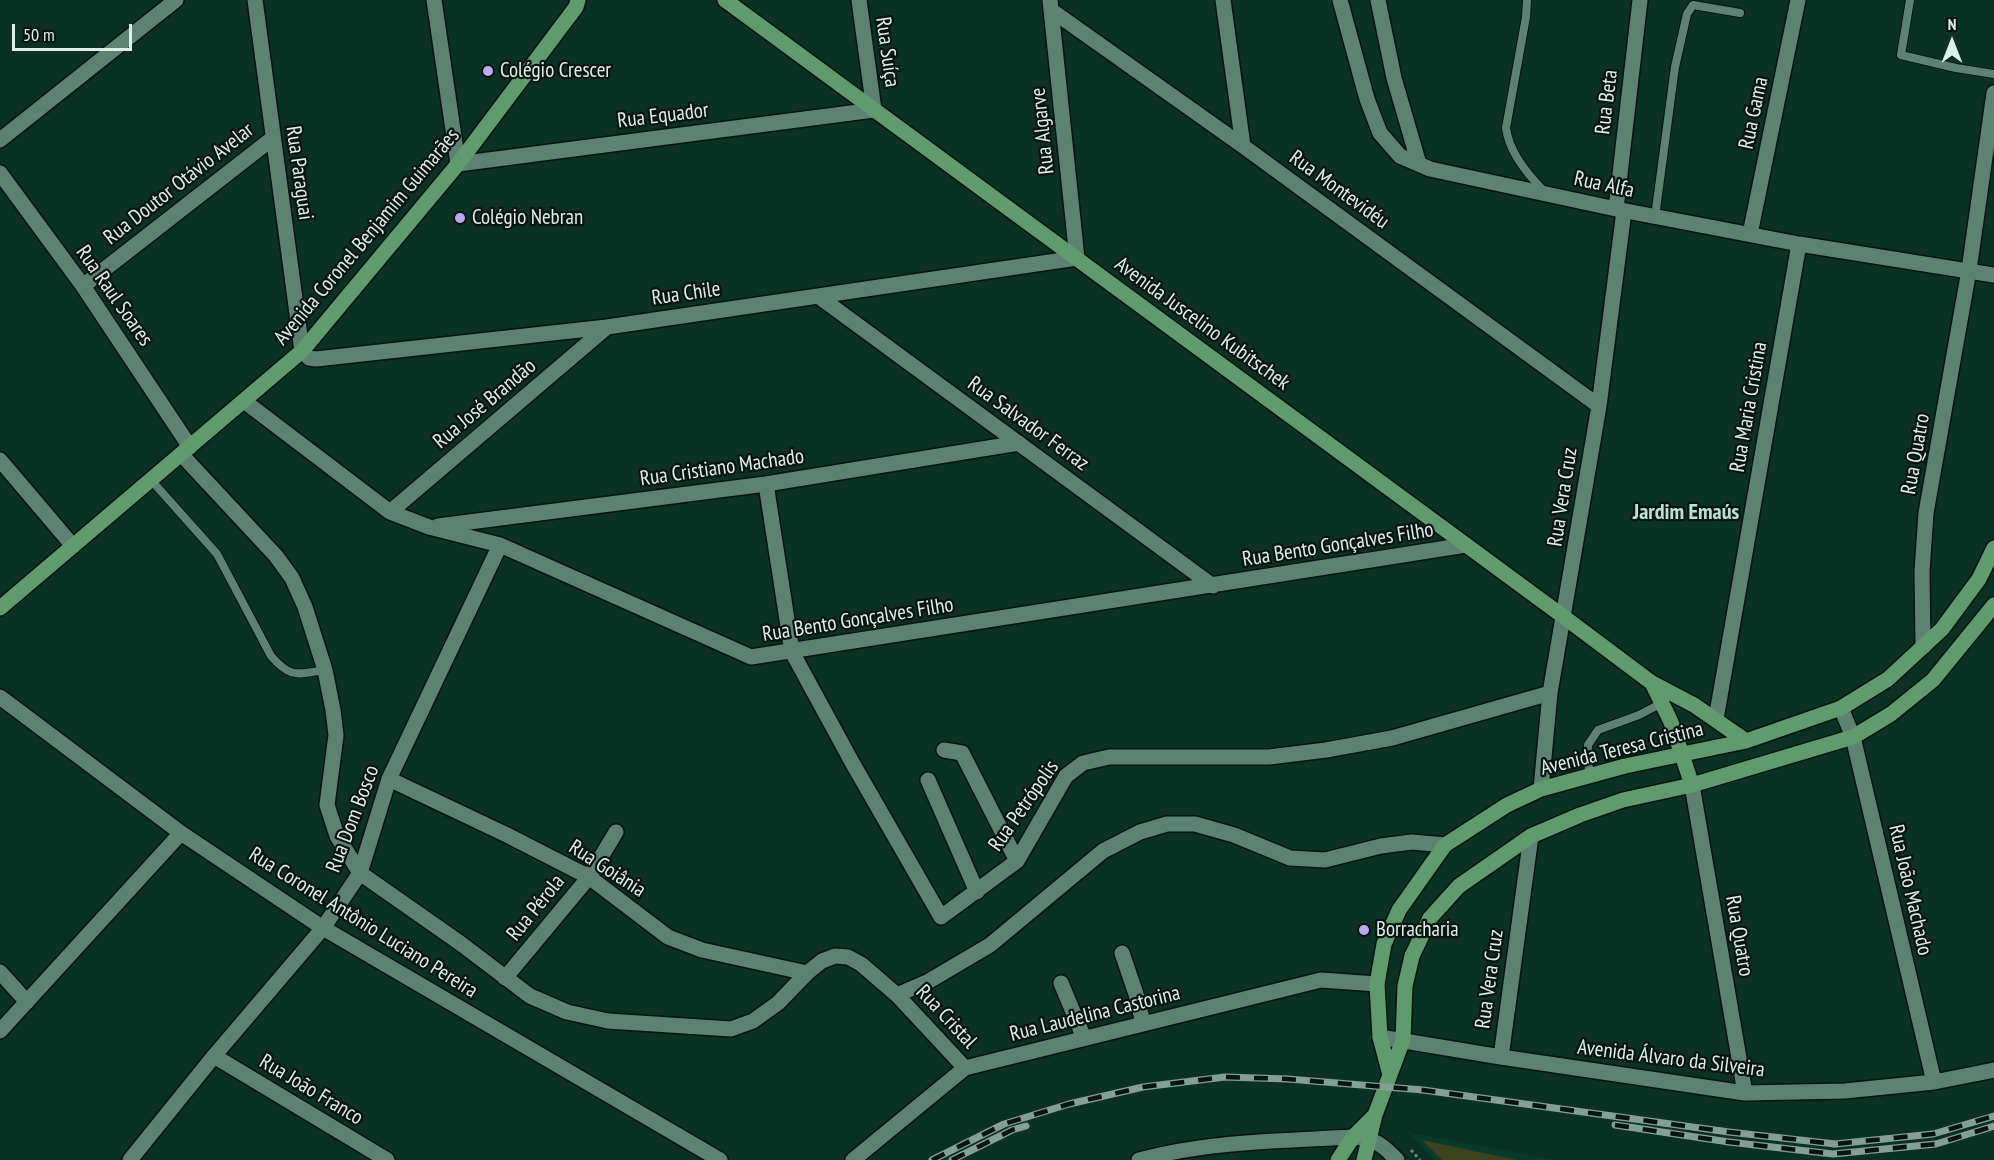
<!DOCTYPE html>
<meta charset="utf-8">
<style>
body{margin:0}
#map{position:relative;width:1994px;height:1160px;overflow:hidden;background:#0b3125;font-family:"PT Sans Narrow",sans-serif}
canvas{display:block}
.north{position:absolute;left:1922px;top:12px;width:60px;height:60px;-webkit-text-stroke:4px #071510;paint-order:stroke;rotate:0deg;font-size:16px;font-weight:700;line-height:24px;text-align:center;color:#dcf0e8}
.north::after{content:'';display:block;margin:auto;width:21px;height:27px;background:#dcf0e8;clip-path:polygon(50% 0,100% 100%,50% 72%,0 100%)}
.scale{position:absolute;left:12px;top:24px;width:120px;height:27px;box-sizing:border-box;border:3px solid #dcf0e8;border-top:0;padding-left:8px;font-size:18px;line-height:21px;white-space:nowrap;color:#dcf0e8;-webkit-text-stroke:4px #071510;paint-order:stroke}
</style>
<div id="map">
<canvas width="1994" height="1160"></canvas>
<div class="north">N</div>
<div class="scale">50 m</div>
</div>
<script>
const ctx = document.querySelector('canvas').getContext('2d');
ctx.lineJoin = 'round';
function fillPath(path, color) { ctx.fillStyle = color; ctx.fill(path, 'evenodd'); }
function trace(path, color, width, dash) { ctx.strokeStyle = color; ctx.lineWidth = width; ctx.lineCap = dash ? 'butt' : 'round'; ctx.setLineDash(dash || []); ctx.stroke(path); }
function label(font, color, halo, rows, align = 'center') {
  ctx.font = font + ' "PT Sans Narrow",sans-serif'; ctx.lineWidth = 4.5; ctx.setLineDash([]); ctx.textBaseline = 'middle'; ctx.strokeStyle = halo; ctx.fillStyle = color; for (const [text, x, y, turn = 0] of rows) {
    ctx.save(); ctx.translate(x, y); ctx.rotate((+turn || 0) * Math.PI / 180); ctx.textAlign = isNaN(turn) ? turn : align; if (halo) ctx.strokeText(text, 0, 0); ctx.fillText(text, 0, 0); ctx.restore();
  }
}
fillPath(new Path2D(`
 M1407 1132 1557 1160H1434Z`), '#093b2c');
fillPath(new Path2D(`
 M1422 1140 1517 1160H1442Z`), '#3c4220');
const lane = new Path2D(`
 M1527 0 1526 17 1506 128C1509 152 1527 174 1544 191
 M1910 0 1901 55 1956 68 1994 74
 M1655 217 1675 67 1687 14 1693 5 1740 13
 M151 480 217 554 271 656C291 679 297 674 325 670
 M1589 775 1588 745 1598 730 1639 715 1662 703`);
const street = new Path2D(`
 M255 0 302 351 309 358 316 359 607 327 1077 258 1050 0
 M434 0 458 164 874 110 859 0
 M1223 0 1243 146
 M1340 0 1367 99 1380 133 1400 156 1430 169 1616 209 1799 244 1994 275
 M1378 0 1394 78 1419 164
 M1051 10 1243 146 1599 406
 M0 140 176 0
 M0 173 83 286 190 447
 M1616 209 1640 0
 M1750 234 1798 0
 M83 286 273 138
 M818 296 1213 586
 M244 401 390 512 429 527 500 545 751 657 1466 545
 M181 454 276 556 292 578 305 607 325 670 333 710 336 735 327 805 337 836 360 873 460 943 530 996 567 1012 608 1021 731 1029 753 1021 778 1003 807 973 822 961 835 956 848 957 861 964 897 995 929 981 990 945 1103 851 1140 832 1167 824H1195L1234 835 1290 858 1325 860 1381 846 1412 842 1445 845
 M0 460 73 546
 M766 484 792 652 853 764 941 917 1017 861 1066 776 1083 763 1109 757H1269L1326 750 1392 738 1550 693
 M390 512 607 327
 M438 526 766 484 1019 443
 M1923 647 1922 571 1926 513 1969 270 1994 93
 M0 697 181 833 323 928 720 1160
 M1841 708 1853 737 1934 1082
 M1716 719 1799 244
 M944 750 962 753 1017 861
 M389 779 507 835 589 877 668 937 702 950 807 973
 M928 780 977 892
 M1692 785 1745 1093
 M1541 789 1550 693 1599 406 1624 211
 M1122 953 1136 994 1143 1023
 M0 972 27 1002
 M505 978 589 877 616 832
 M1061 983 1084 1038
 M897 995 965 1068
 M0 1031 181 833
 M1380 1037 1501 1057 1745 1093 1845 1091 1934 1082 1994 1070
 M214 1056 387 1160
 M1501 1057 1531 836
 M130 1160 214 1056 323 928 360 873 389 779 500 545
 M853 1160 965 1068 1321 980 1377 984
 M1139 1160C1208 1141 1282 1141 1353 1137 1375 1139 1382 1144 1397 1160`);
const secondary = new Path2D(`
 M725 0 1564 617 1652 683 1694 705 1746 741
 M0 608 302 351 458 164 576 7 578 0
 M1652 683 1671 722 1692 785
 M1390 1075 1380 1037 1377 984 1384 944 1399 910 1445 845 1507 805 1541 789 1625 766 1746 741 1841 708 1888 679 1942 629 1979 579 1994 548
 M1338 1160 1353 1137 1375 1115
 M1364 1160 1375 1115 1403 1040 1405 986 1412 956 1430 918 1459 886 1531 836 1580 815 1623 800 1692 785 1853 737 1891 714 1933 680 1994 605`);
trace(lane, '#00170f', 10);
trace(street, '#00170f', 18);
trace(secondary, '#00170f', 18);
trace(new Path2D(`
 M1411 1150 1420 1160`), '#69877d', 3, [3, 3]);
trace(lane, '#5d8274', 8);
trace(street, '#5d8274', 15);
trace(secondary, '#609a6f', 15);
const rail = new Path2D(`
 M1615 1125 1729 1142 1833 1154 1936 1144 1994 1126
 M932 1160 1004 1124 1069 1104 1143 1087 1225 1077 1288 1079 1423 1090 1729 1132 1835 1144 1933 1134 1994 1116
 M952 1160 1012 1130 1026 1126`);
trace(rail, '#84a096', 7);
trace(rail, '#071510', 4.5, [14]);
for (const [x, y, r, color] of [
 [488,71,6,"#bbaaf6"],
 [460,218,6,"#bbaaf6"],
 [1364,930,6,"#bbaaf6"]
]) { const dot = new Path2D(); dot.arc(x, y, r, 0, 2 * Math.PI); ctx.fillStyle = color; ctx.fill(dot); trace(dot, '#071510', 2); }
label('21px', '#dcf0e8', '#071510', [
 ["Rua Suíça",887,52,82],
 ["Rua Beta",1607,102,-83],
 ["Rua Gama",1754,113,-78],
 ["Rua Equador",663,116,-7],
 ["Rua Algarve",1043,131,-96],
 ["Rua Paraguai",299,173,82],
 ["Rua Doutor Otávio Avelar",179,184,-38],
 ["Rua Alfa",1604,185,12],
 ["Rua Montevidéu",1339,190,36],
 ["Avenida Coronel Benjamim Guimarães",367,237,-50],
 ["Rua Chile",686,294,-8],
 ["Rua Raul Soares",114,296,55],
 ["Avenida Juscelino Kubitschek",1202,324,36],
 ["Rua José Brandão",485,404,-40],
 ["Rua Maria Cristina",1749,407,-80],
 ["Rua Salvador Ferraz",1028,424,36],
 ["Rua Quatro",1916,454,-80],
 ["Rua Cristiano Machado",722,468,-8],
 ["Rua Vera Cruz",1563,497,-81],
 ["Rua Bento Gonçalves Filho",1338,545,-9],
 ["Rua Bento Gonçalves Filho",858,620,-9],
 ["Avenida Teresa Cristina",1622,749,-14],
 ["Rua Petrópolis",1024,806,-55],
 ["Rua Dom Bosco",353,819,-69],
 ["Rua Goiânia",607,869,33],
 ["Rua João Machado",1910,890,77],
 ["Rua Pérola",536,908,-51],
 ["Rua Coronel Antônio Luciano Pereira",363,923,32],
 ["Rua Quatro",1739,936,80],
 ["Rua Vera Cruz",1490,979,-82],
 ["Rua Laudelina Castorina",1095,1014,-14],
 ["Rua Cristal",946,1017,47],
 ["Avenida Álvaro da Silveira",1671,1059,7],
 ["Rua João Franco",311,1090,31]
]);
label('21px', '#dcf0e8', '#071510', [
 ["Colégio Crescer",500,71],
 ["Colégio Nebran",472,218],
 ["Borracharia",1376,930]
], 'left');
label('bold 22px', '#bae2d1', '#071510', [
 ["Jardim Emaús",1686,513]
]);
</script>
